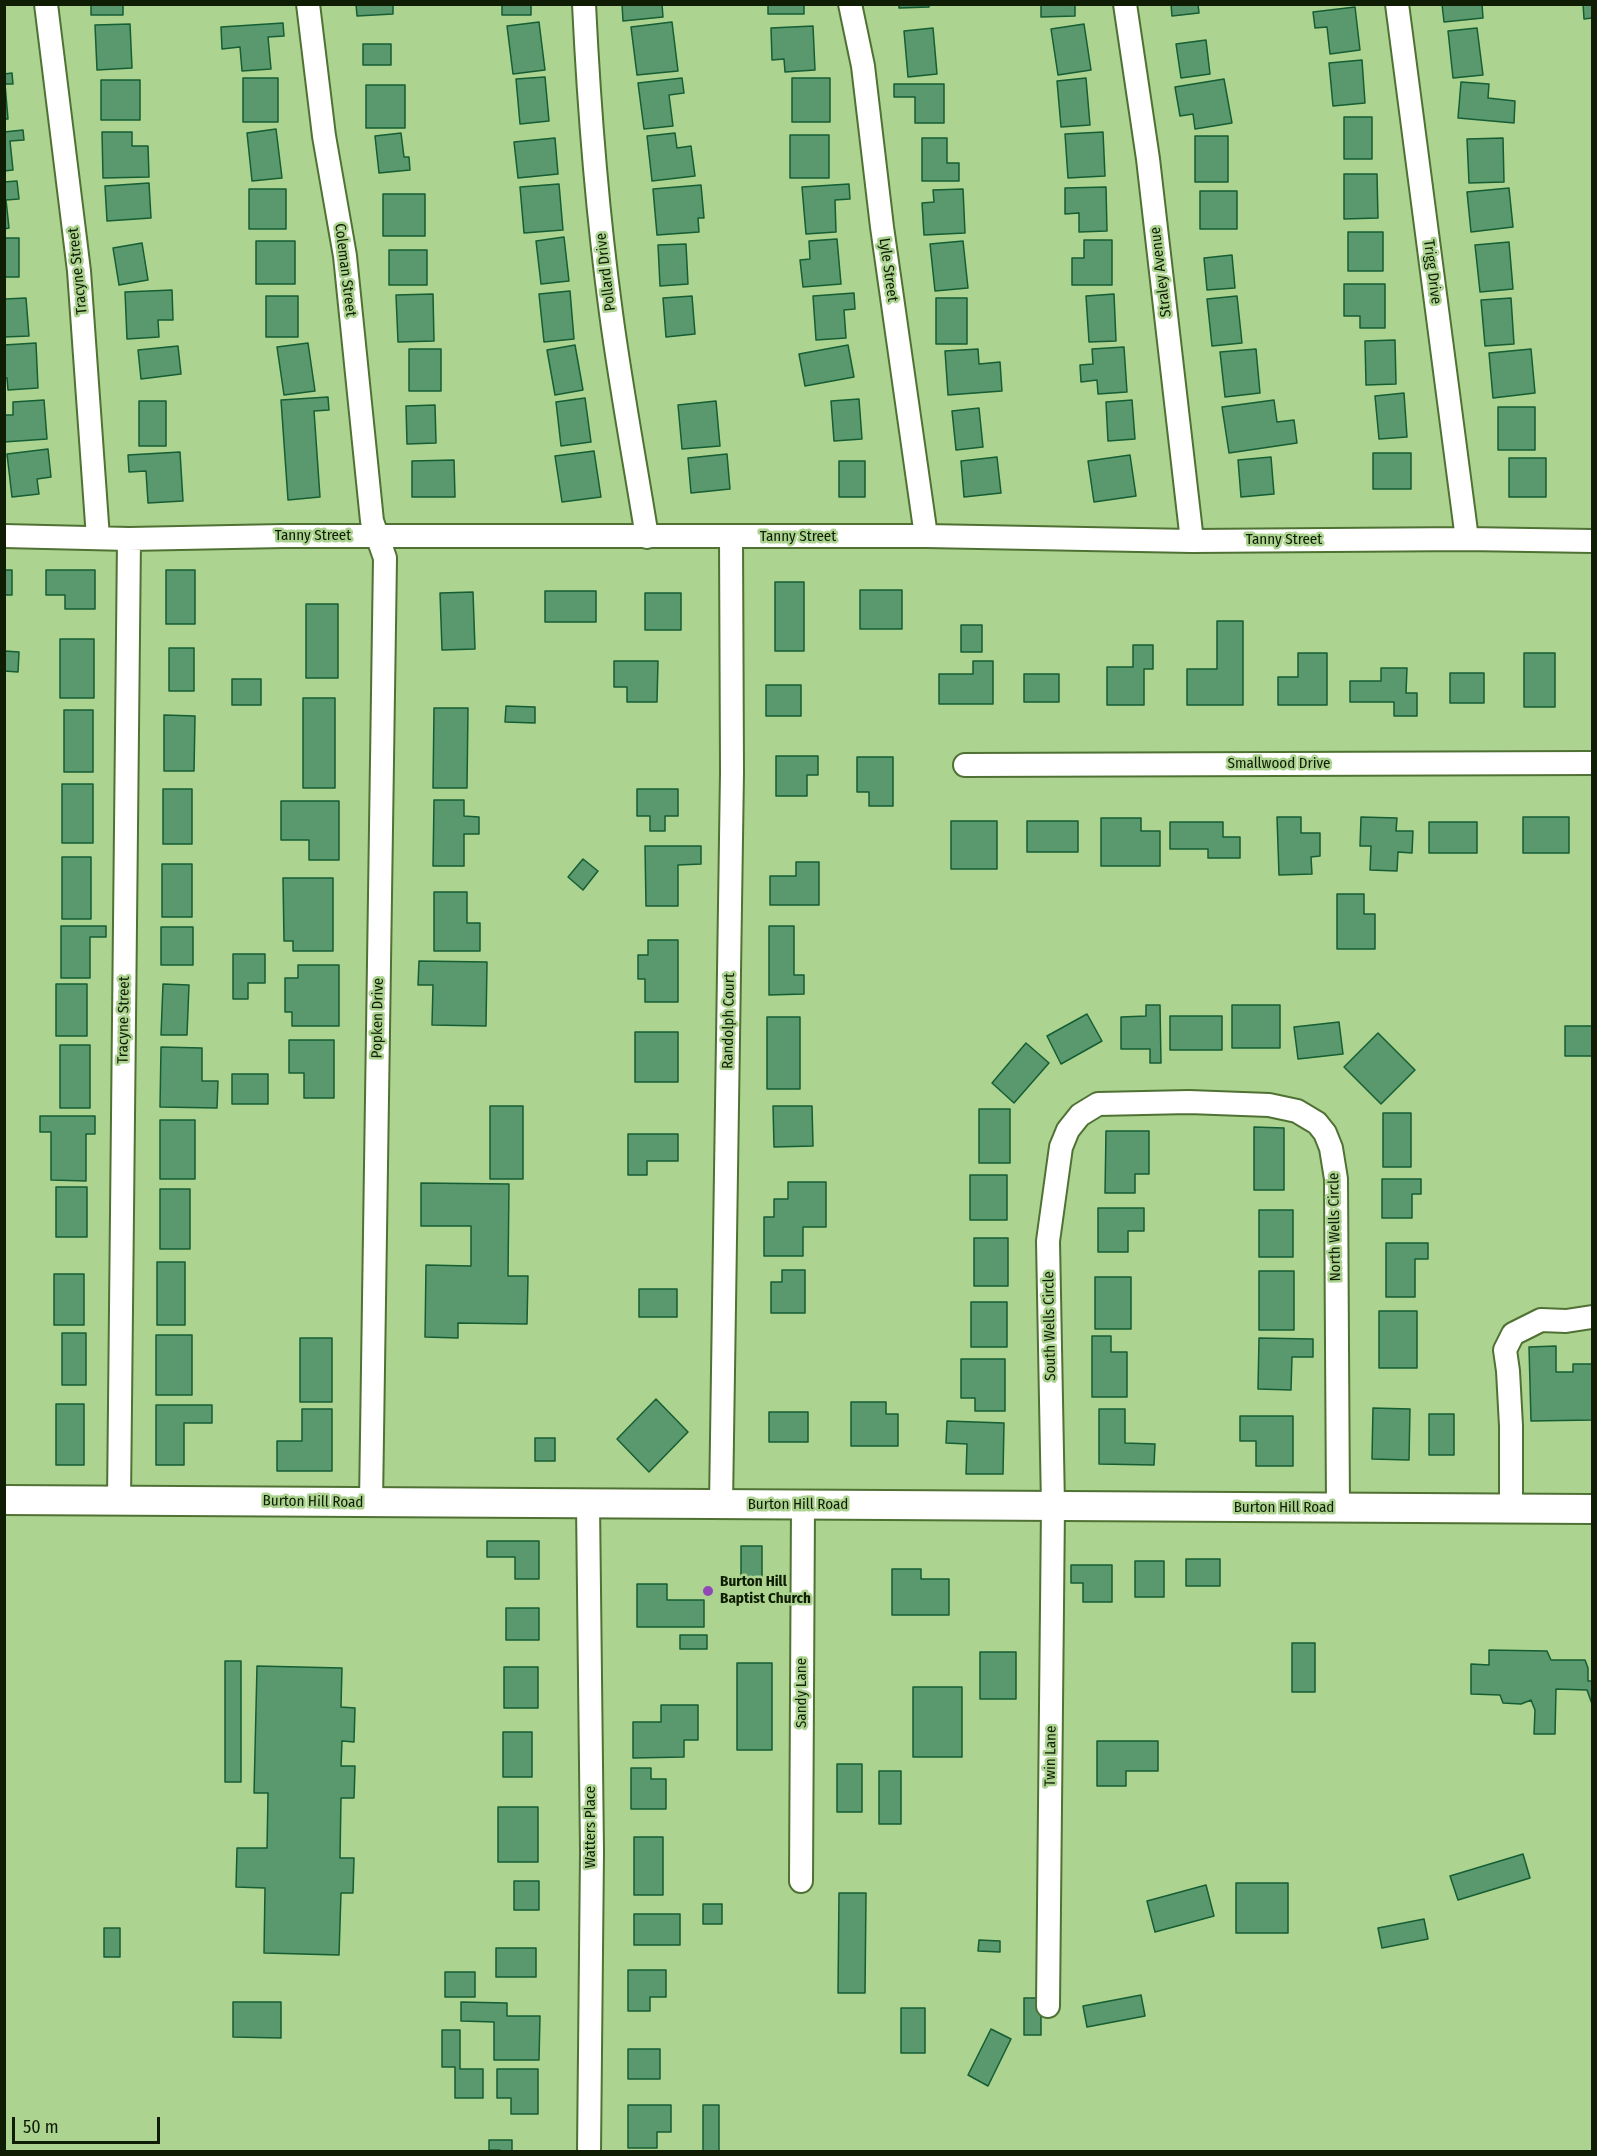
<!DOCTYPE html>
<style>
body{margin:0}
#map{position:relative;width:1597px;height:2156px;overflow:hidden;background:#acd390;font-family:"Fira Sans Condensed",sans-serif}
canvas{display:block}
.frame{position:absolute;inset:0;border:6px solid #0f1d04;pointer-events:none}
.scale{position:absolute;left:12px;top:2117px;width:148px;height:27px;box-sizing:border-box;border:3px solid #0f1d04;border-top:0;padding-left:8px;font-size:18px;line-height:21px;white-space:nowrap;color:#0f1d04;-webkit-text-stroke:4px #acd390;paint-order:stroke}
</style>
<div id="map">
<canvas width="1597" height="2156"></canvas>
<div class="frame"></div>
<div class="scale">50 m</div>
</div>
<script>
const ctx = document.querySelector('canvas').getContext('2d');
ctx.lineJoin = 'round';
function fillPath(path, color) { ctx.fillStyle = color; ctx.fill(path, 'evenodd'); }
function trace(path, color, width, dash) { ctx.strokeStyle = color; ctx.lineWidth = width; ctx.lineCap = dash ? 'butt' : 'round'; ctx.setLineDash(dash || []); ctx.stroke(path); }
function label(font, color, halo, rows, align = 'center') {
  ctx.font = font + ' "Fira Sans Condensed",sans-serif'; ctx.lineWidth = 5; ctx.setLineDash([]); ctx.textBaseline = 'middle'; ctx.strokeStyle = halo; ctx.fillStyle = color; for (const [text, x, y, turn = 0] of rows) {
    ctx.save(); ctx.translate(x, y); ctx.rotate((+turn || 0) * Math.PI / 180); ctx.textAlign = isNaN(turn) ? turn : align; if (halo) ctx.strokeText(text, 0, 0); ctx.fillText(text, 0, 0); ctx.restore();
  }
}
const building = new Path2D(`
 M91 4H123V15H91Z
 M356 4H393V14L357 16Z
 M502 4H531V15H502Z
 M622 4H662L663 17 623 21Z
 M768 4H804V14H768Z
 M899 4H929V7L899 8Z
 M1041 4H1075V16L1041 17Z
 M1171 4H1198L1199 13 1172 16Z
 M1442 4H1482L1483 18 1444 22Z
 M1583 4H1592V18L1584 19Z
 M1355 7 1360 50 1330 54 1327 27 1315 28 1313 12Z
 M539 22 545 70 513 74 507 26Z
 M672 22 678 71 637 75 631 27Z
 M283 23 284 36 268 37 271 69 242 71 240 47 222 49 221 27Z
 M130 24 132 68 97 70 95 25Z
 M1084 24 1091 70 1058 75 1051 29Z
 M813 26 815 70 785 72 784 59 772 60 771 28Z
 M933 28 937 74 908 77 904 31Z
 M1477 28 1483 75 1453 78 1448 31Z
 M1206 40 1210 74 1181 78 1176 44Z
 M363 44H391V65H363Z
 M1362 60 1365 103 1333 106 1329 63Z
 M12 73 13 84H5L8 119H4V74Z
 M545 77 549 121 520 124 516 79Z
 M243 78H278V122H243Z
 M682 78 684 93 669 95 673 126 644 129 638 83Z
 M792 78H830V122H792Z
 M1086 78 1090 125 1061 127 1057 81Z
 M1224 79 1232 123 1195 129 1193 114 1180 116 1175 87Z
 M101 80H140V120H101Z
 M1461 82 1489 84 1488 98 1515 101 1514 123 1458 118Z
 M894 84H944V123H915V97H894Z
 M366 85H405V128H366Z
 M1344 117H1372V159H1344Z
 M276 129 282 178 252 181 247 133Z
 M23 130 24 140 10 141 13 170 4 171V132Z
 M102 132H132V146H148L149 177 103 178Z
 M1103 132 1105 176 1068 178 1065 134Z
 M401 133 404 157H409L410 170 379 173 375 136Z
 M675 133 677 148 691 146 695 176 652 181 647 136Z
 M790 135H829V178H790Z
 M1195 136H1228V182H1195Z
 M555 138 558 174 518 178 514 142Z
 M922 138H947V163H959V181H922Z
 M1503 138 1504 182 1469 183 1467 139Z
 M1344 174H1377L1378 218 1344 219Z
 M17 181 19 199 6 200 9 228 4 229V182Z
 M149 183 151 218 107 221 105 186Z
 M559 184 563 230 524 233 520 187Z
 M849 184 850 199 835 200 836 232 806 234 802 187Z
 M701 185 704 218H698L699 232 657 235 653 189Z
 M1106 187 1107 231 1079 232V213L1065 214V188Z
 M1509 188 1513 227 1471 232 1467 192Z
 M249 189H286V229H249Z
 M963 189 965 233 924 235 922 203 934 202 933 190Z
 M1200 191H1237V229H1200Z
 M383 194H425V236H383Z
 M1348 232H1383V271H1348Z
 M564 237 569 281 541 284 536 241Z
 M4 238H19V277H4Z
 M837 239 841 284 803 287 800 260 810 259 809 241Z
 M1084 240H1112V285H1072V258H1084Z
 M256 241H295V284H256Z
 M963 241 968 288 935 291 930 244Z
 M1509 242 1513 289 1480 292 1475 245Z
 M142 243 148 280 119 285 113 248Z
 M686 244 688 284 660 286 658 245Z
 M389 250H427V285H389Z
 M1232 255 1235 288 1207 290 1204 258Z
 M1344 284H1385V328H1360V316H1344Z
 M172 290 173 320H158L159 337 127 339 125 292Z
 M570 291 574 339 544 342 539 294Z
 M854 293 855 309 844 310 846 338 816 340 813 296Z
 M433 294 434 341 398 342 396 295Z
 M1114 294 1116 341 1089 342 1086 296Z
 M266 296H298V337H266Z
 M692 296 695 334 666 337 663 298Z
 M1237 296 1242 343 1212 346 1207 299Z
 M26 298 29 336 4 337V299Z
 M936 298H967V344H936Z
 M1511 298 1514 344 1485 346 1481 300Z
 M1395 340 1396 384 1366 385 1365 341Z
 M36 343 38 388 8 390 7 378H4V345Z
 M308 343 315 391 284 395 277 347Z
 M575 345 583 390 555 395 547 350Z
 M848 345 854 377 805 386 799 354Z
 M178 346 181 374 141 379 138 350Z
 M1124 347 1127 392 1098 394 1097 380 1081 382 1080 365 1093 364 1092 349Z
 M409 349H441V391H409Z
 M978 349 979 364 1000 362 1002 391 948 395 945 351Z
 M1256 349 1260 393 1225 397 1220 352Z
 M1531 349 1535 393 1493 398 1489 353Z
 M1404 393 1407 437 1379 439 1375 396Z
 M328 397 329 410 314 411 320 497 288 500 281 400Z
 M585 398 591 442 561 446 556 402Z
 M859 399 862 439 834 441 831 401Z
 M44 400 47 439 4 442V415H13V402Z
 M1132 400 1135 439 1108 441 1106 402Z
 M1274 400 1277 422 1294 420 1297 443 1229 453 1222 407Z
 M139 401H166V446H139Z
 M716 401 720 446 682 449 678 405Z
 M435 405 436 443 407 444 406 406Z
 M1498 407H1535V450H1498Z
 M979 408 983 447 956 450 952 411Z
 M48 449 51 477 37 479 39 494 12 497 7 454Z
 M594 451 601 497 562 502 555 456Z
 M180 452 183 501 148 503 146 471 129 472 128 455Z
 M1373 453H1411V489H1373Z
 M727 454 730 489 691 493 688 458Z
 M1130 455 1136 496 1094 502 1088 461Z
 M997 457 1001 493 964 497 961 461Z
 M1271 457 1274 494 1241 497 1238 460Z
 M1509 458H1546V497H1509Z
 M454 460 455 497H412V461Z
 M839 461H865V497H839Z
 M4 570H12V595H4Z
 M46 570H95V609H65V595H46Z
 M166 570H195V624H166Z
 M775 582H804V651H775Z
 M860 590H902V629H860Z
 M545 591H596V622H545Z
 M473 592 475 649 442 650 440 593Z
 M645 593H681V630H645Z
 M306 604H338V678H306Z
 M1217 621H1243V705H1187V669H1217Z
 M961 625H982V652H961Z
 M60 639H94V698H60Z
 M1133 645H1153V669H1144V705H1107V667H1133Z
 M169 648H194V691H169Z
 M5 651 19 652 18 672 4 671Z
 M1298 653H1327V705H1278V677H1298Z
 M1524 653H1555V707H1524Z
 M614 661H658L657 702H627V687H614Z
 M973 661H993V704H939V674H973Z
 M1381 668H1407L1406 693H1417V716H1394V702H1350V681H1381Z
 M1450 673H1484V703H1450Z
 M1024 674H1059V702H1024Z
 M232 679H261V705H232Z
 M766 685H801V716H766Z
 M303 698H335V788H303Z
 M506 706 535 707V723L505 722Z
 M434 708H468L467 788H433Z
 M64 710H93V772H64Z
 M164 715 195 716 194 771H164Z
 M776 756H818V775H807V796H776Z
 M857 757H893V806H869V792H857Z
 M62 784H93V843H62Z
 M163 789H192V844H163Z
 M637 789H678V816H665V831H650V816H637Z
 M434 800H464V816L479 817V834H464V866H433Z
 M281 801H339V860H309V840H281Z
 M1277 817H1301V833H1320V856L1311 857 1312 874 1279 875Z
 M1361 817 1397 818 1396 831H1413L1412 853 1398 852 1397 871 1370 870 1371 846H1360Z
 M1523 817H1569V853H1523Z
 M1101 818H1141V831H1160V866H1101Z
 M951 821H997V869H951Z
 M1027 821H1078V852H1027Z
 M1170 822H1223V837H1240V858H1208V849H1170Z
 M1429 822H1477V853H1429Z
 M645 846H701V864L678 865V906H646Z
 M62 857H91V919H62Z
 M583 859 598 871 583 890 568 877Z
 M796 862H819V905H770V876H796Z
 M162 864H192V917H162Z
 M283 878H333V951H293V941H284Z
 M434 892H467V923H480V951H434Z
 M1337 894H1364V914H1375V949H1337Z
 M61 926H106V937H90V978H61Z
 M769 926H794V975H804V994L769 995Z
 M161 927H193V965H161Z
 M648 940H678V1002H645V979H638V955H648Z
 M233 954H265V983H248V999H233Z
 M419 961 487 962 486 1026 432 1025 433 985H418Z
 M298 965H339V1026H292V1012H285V978H298Z
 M56 984H87V1036H56Z
 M163 984 189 985 187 1035H161Z
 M1146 1005H1160L1161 1063H1150V1049H1121V1017L1146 1016Z
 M1232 1005H1280V1048H1232Z
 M1087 1014 1102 1041 1061 1064 1047 1036Z
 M1170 1016H1222V1050H1170Z
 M767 1017H800V1089H767Z
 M1339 1022 1343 1054 1298 1059 1294 1027Z
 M1565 1026H1592V1056H1565Z
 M635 1032H678V1082H635Z
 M1378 1033 1415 1070 1381 1104 1344 1067Z
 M289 1040H334V1098H304V1073H289Z
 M1026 1043 1049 1063 1014 1103 992 1083Z
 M60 1045H90V1108H60Z
 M161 1047 202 1048V1081H218L217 1108 160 1107Z
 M232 1074H268V1104H232Z
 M490 1106H523V1179H490Z
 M773 1106H812L813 1146 774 1147Z
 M979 1109H1010V1163H979Z
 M1383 1113H1411V1167H1383Z
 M40 1116H95V1134H86V1181L51 1180V1132H40Z
 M160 1120H195V1179H160Z
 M1254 1127 1284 1128V1190H1254Z
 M1106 1131H1149V1174H1135V1193H1105Z
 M628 1134H678V1161H647V1175H628Z
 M970 1175H1007V1220H970Z
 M1382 1179H1421V1194H1412V1218H1382Z
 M788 1182H826V1227H803V1256H764V1217H774V1199H788Z
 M421 1183 509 1184 508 1276H528L527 1324 458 1323V1338L425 1337 426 1265 471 1266V1226H421Z
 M56 1187H87V1237H56Z
 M160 1189H190V1249H160Z
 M1098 1208H1144V1231H1128V1252H1098Z
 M1259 1210H1293V1257H1259Z
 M974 1238H1008V1286H974Z
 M1386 1243H1428V1259H1415V1297H1386Z
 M157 1262H185V1325H157Z
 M782 1270H805V1313H771V1282H782Z
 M1259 1271H1294V1330H1259Z
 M54 1274H84V1325H54Z
 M1095 1277H1131V1329H1095Z
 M639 1289H677V1317H639Z
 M971 1302H1007V1347H971Z
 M1379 1311H1417V1368H1379Z
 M62 1333H86V1385H62Z
 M156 1335H192V1395H156Z
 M1092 1336H1111V1352H1127V1397H1092Z
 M300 1338H332V1402H300Z
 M1259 1338 1313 1339V1357H1292L1291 1390 1258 1389Z
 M1556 1346V1372H1573V1364H1592V1420L1531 1421 1529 1347Z
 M961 1359H1005V1411H975V1398H961Z
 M656 1399 688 1432 649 1472 617 1439Z
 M851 1402H886V1414H898V1446H851Z
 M56 1404H84V1465H56Z
 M156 1405H212V1423H184V1465H156Z
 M1373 1408 1410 1409 1409 1460 1372 1459Z
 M302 1409H332V1471H277V1441H302Z
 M1099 1409H1125V1443L1155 1444 1154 1465 1099 1464Z
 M769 1412H808V1442H769Z
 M1429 1414H1454V1455H1429Z
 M1240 1416H1293V1466H1256V1441H1240Z
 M947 1421 1004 1423 1003 1474H966L967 1444 946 1443Z
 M535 1438H555V1461H535Z
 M487 1541H539V1579H515V1557H487Z
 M741 1546H762V1580H741Z
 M1186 1559H1220V1586H1186Z
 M1135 1561H1164V1597H1135Z
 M1071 1565H1112V1602H1083V1583H1071Z
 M892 1569H921V1579H949V1615H892Z
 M637 1584H667V1600H704V1627H637Z
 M506 1608H539V1640H506Z
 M680 1635H707V1649H680Z
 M1292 1643H1315V1692H1292Z
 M1489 1650 1547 1651 1551 1660H1585L1588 1668V1681H1592V1704L1587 1690 1556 1689 1555 1734H1534L1535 1710 1531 1700 1521 1704 1503 1703 1500 1695 1471 1694V1664L1489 1665Z
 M980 1652H1016V1699H980Z
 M225 1661H241V1782H225Z
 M737 1663H772V1750H737Z
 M257 1666 342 1668 341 1707 355 1708 354 1742 342 1741 341 1766H355L354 1798H341L340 1858H354L353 1893H341L339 1955 264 1953 265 1888 236 1887 237 1848H267L268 1793H254Z
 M504 1667H538V1708H504Z
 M913 1687H962V1757H913Z
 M661 1705H698V1740H684V1757L633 1758V1722H661Z
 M503 1732H532V1777H503Z
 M1097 1741H1158V1771H1126V1786H1097Z
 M837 1764H862V1812H837Z
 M631 1768H651V1779H666V1809H631Z
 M879 1771H901V1824H879Z
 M498 1807H538V1862H498Z
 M634 1837H663V1895H634Z
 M1523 1854 1530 1878 1458 1900 1450 1876Z
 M514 1881H539V1910H514Z
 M1236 1883H1288V1933H1236Z
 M1206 1885 1214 1916 1155 1932 1147 1901Z
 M839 1893H866L865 1993H838Z
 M703 1904H722V1924H703Z
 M634 1914H680V1945H634Z
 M1424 1919 1428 1939 1382 1948 1378 1928Z
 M104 1928H120V1957H104Z
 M979 1940 1000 1941V1952L978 1951Z
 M496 1948H536V1977H496Z
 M628 1970H666V1997H650V2011H628Z
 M445 1972H475V1997H445Z
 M1141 1995 1145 2016 1087 2027 1083 2006Z
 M1024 1998H1041V2035H1024Z
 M233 2002H281V2038L233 2037Z
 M461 2002 507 2003V2016H540L539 2060H494V2022L461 2021Z
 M901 2008H925V2053H901Z
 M991 2029 1011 2039 988 2086 968 2075Z
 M442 2030H460V2069H483V2098H455V2067H442Z
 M628 2049H660V2079H628Z
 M497 2069H538V2114H511V2098H497Z
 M628 2105H671V2132H657V2148H628Z
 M703 2105H719V2152H703Z
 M489 2140H512V2151L534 2152H500V2150H489Z`);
fillPath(building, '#5a986d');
trace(building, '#165e33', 1.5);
const minor = new Path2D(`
 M46 4 79 271 98 538
 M308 4 324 136 345 256 372 521 385 558 371 1502
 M584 4C589 108 597 210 611 313 621 388 635 462 647 537
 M850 4 863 66 882 227 926 536
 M1125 4 1148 159 1192 541
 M1397 4 1467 539
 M4 536 129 539 283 536H926L1192 541 1467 539 1592 541
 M965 765 1592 763
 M119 1501 129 539
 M588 1503 592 1852 589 2152
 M721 1504 732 772 731 537
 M1511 1509V1426L1508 1371 1505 1350 1513 1334 1541 1320 1566 1321 1592 1317
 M801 1881 803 1505
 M1048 2006 1053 1506 1048 1241 1061 1147 1068 1130 1080 1115 1098 1104 1189 1102 1269 1105 1297 1111 1317 1123 1325 1133 1331 1148 1336 1179 1338 1508`);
const tertiary = new Path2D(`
 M4 1500 1592 1509`);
trace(minor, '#4f7133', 26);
trace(tertiary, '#4f7133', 32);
trace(minor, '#fff', 22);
trace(tertiary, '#fff', 28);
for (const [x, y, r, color] of [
 [708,1591,6,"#9247b8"]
]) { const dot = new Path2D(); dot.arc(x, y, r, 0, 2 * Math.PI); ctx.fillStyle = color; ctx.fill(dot); trace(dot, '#acd390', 2); }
label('15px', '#0f1d04', '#acd390', [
 ["Coleman Street",345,270,83],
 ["Lyle Street",888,270,82],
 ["Tracyne Street",78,271,-96],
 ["Pollard Drive",606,272,-97],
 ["Straley Avenue",1161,272,-97],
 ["Trigg Drive",1432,272,83],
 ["Tanny Street",313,536],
 ["Tanny Street",798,537],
 ["Tanny Street",1284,540],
 ["Smallwood Drive",1279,764],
 ["Popken Drive",378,1018,-89],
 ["Tracyne Street",124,1020,-89],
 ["Randolph Court",729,1021,-89],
 ["North Wells Circle",1335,1227,-91],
 ["South Wells Circle",1050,1326,-91],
 ["Burton Hill Road",313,1502,1],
 ["Burton Hill Road",798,1505],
 ["Burton Hill Road",1284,1508],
 ["Sandy Lane",802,1693,-90],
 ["Twin Lane",1051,1756,-89],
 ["Watters Place",591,1827,-90]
]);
label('bold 15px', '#0f1d04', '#acd390', [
 ["Burton Hill",720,1582],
 ["Baptist Church",720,1599]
], 'left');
</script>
